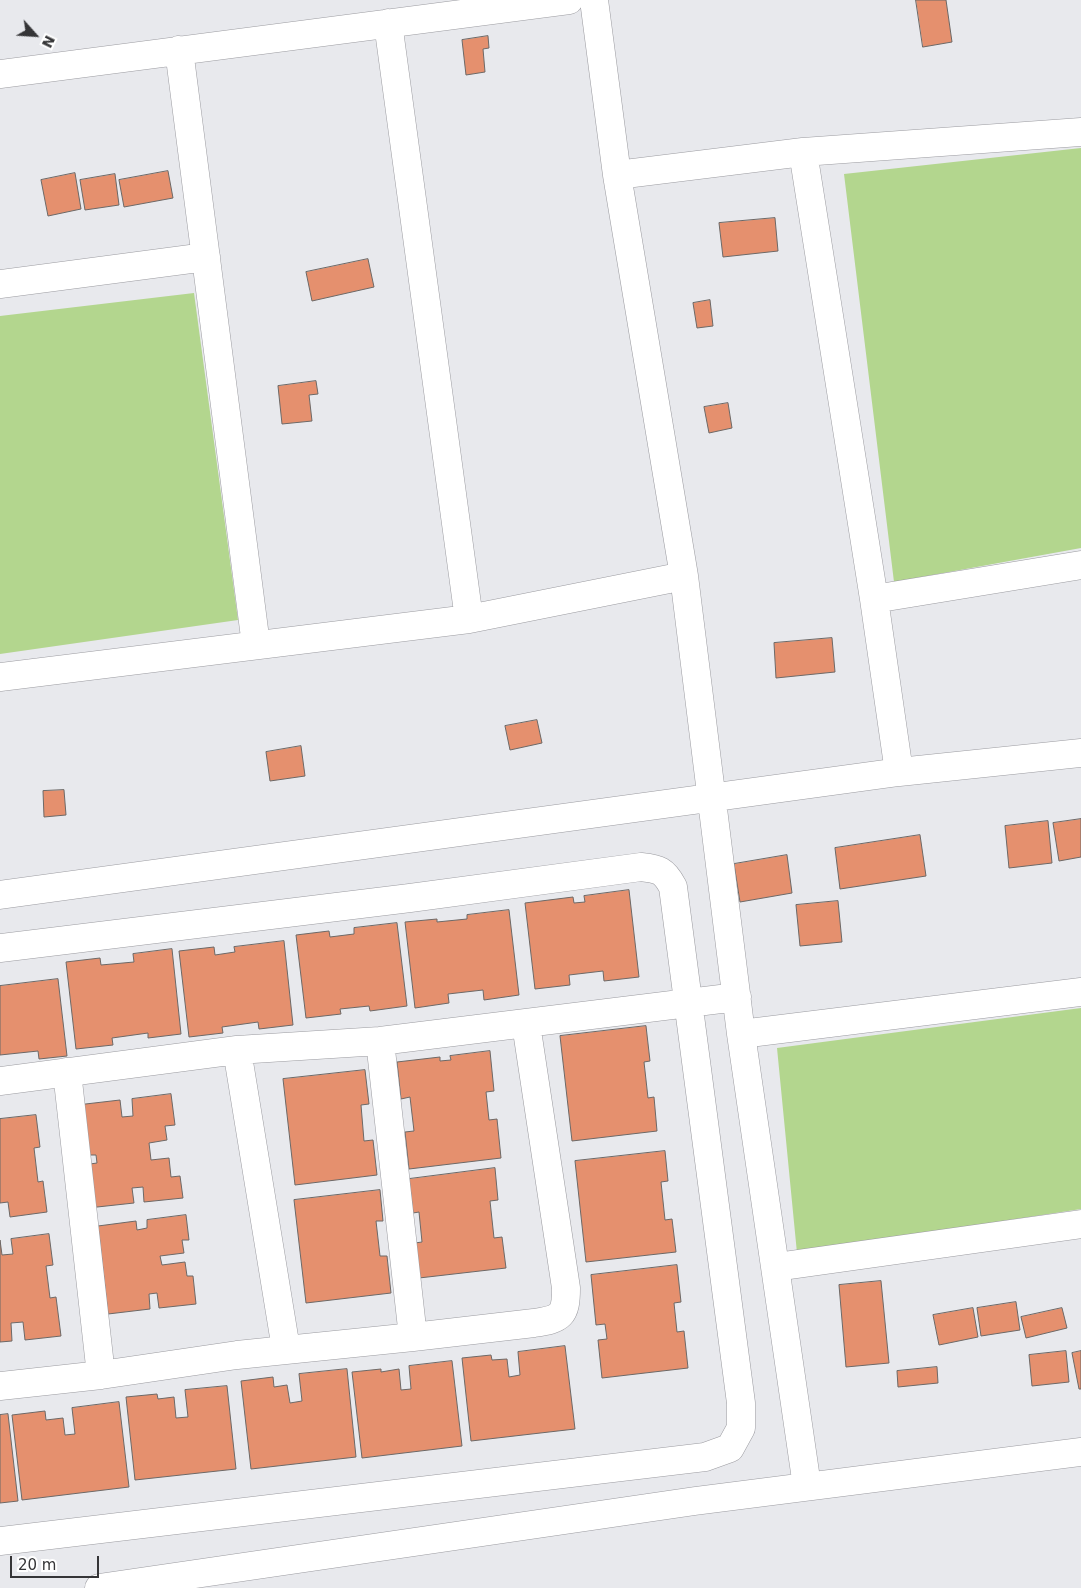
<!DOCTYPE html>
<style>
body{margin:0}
#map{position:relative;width:1081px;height:1588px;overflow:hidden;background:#e8e9ed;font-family:"DejaVu Sans",sans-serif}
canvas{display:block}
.north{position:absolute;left:10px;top:10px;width:50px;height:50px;-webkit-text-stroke:4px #fff;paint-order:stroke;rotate:116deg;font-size:14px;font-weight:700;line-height:20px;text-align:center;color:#353537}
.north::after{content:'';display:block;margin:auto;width:18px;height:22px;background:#353537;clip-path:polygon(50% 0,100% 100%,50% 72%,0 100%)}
.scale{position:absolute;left:10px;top:1556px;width:89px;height:22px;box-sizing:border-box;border:2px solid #353537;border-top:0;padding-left:6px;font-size:15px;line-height:18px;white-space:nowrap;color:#353537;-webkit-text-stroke:4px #fff;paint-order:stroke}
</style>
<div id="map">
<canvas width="1081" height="1588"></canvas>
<div class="north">N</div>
<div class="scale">20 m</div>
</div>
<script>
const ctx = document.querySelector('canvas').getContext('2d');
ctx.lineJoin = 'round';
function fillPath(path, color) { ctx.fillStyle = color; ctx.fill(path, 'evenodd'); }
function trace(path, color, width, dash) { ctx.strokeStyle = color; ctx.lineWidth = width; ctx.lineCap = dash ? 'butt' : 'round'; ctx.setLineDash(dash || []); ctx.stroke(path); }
fillPath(new Path2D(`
 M1081 148V548L894 582 844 174Z
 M194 293 238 620 0 654V316Z
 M1081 1008V1209L797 1253 777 1048Z`), '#b3d68e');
const building = new Path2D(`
 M916 0H946L952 42 923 47Z
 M488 36 489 48 483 49 485 72 466 75 462 40Z
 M168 171 173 198 124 207 119 180Z
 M75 173 81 209 48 216 41 180Z
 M115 174 119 205 85 210 80 180Z
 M775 218 778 251 723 257 719 223Z
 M368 259 374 287 312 301 306 272Z
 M710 300 713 326 697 328 693 303Z
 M316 381 318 394 309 395 312 421 282 424 278 386Z
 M728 403 732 428 709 433 704 407Z
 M832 638 835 672 776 678 774 643Z
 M537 720 542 743 510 750 505 726Z
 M301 746 305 776 270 781 266 752Z
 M64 790 66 815 44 817 43 791Z
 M1081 819V857L1059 861 1053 823Z
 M1048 821 1052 863 1009 868 1005 826Z
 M920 835 926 876 840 889 835 848Z
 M787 855 792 893 740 902 734 864Z
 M629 890 639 977 604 981 603 971 569 975 570 985 535 989 525 903 573 897 574 903 585 902 584 896Z
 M838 901 842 942 800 946 796 905Z
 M509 910 519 995 484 1000 483 990 448 994 449 1003 415 1008 405 922 437 919V922L467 919V915Z
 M397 923 407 1006 370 1011 369 1006 340 1009 341 1014 306 1018 296 935 329 931 330 937 354 934V928Z
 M284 941 293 1025 259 1029 258 1022 222 1027 223 1033 189 1037 179 951 214 947 215 955 235 952 234 947Z
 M172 949 181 1034 148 1038V1033L112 1038 113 1045 76 1049 66 962 100 958 101 965 134 962 133 954Z
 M58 979 67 1056 39 1059 38 1051 0 1055V986Z
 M646 1026 650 1061 644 1062 648 1098 654 1097 657 1131 572 1141 560 1036Z
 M490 1051 494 1091 486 1092 489 1120 497 1119 501 1158 409 1169 405 1132 414 1131 410 1097 401 1099 397 1062 440 1057V1061L451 1060 450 1056Z
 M365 1070 369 1104 361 1105 364 1141 373 1140 377 1175 295 1185 283 1079Z
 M171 1094 175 1125 165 1126 167 1140 149 1143 151 1160 169 1158 171 1177 180 1176 183 1198 144 1202 143 1187 132 1188 134 1203 88 1208 90 1164 97 1163 96 1155H89L77 1105 120 1100 122 1117 133 1116 132 1099Z
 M36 1115 40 1147 34 1148 38 1182 43 1181 47 1212 10 1217 8 1202 0 1203V1119Z
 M665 1151 668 1181 661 1182 665 1220 672 1219 676 1252 586 1262 575 1161Z
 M495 1168 498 1200 490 1201 494 1238 502 1237 506 1268 419 1278 415 1243 422 1242 419 1212 413 1213 409 1179Z
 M380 1190 383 1221H376L380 1256H387L391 1293 306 1303 294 1200Z
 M186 1215 189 1240H182L184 1253 160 1256 162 1265 185 1262 187 1276H193L196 1304 159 1308 157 1293 149 1294 150 1309 108 1314 98 1226 136 1221 137 1230 147 1228V1220Z
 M49 1234 53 1265 46 1266 50 1298 56 1297 61 1336 25 1340 23 1322 11 1323 12 1341 0 1342V1240L2 1255 13 1254 11 1239Z
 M677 1265 681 1302 674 1303 677 1332 684 1331 688 1368 602 1378 598 1340 607 1339 605 1324 596 1325 591 1275Z
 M881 1281 889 1363 846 1367 839 1285Z
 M1016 1302 1020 1330 981 1336 977 1308Z
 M973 1308 978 1337 939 1345 933 1315Z
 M1062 1308 1067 1328 1026 1338 1021 1317Z
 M565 1346 575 1429 471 1441 462 1358 491 1355 492 1360 507 1359 509 1377 520 1375 518 1352Z
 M1066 1351 1069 1382 1032 1386 1029 1355Z
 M1081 1351V1389H1079L1072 1353Z
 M452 1361 462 1446 362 1458 352 1372 381 1369V1372L399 1369 401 1390 411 1389 409 1366Z
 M937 1367 938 1383 898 1387 897 1371Z
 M347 1369 356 1457 251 1469 241 1381 273 1377 274 1387 287 1385 290 1403 302 1401 299 1374Z
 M227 1386 236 1469 135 1480 126 1397 157 1394 158 1399 174 1397 176 1418 188 1417 185 1390Z
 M119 1402 129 1487 22 1500 12 1415 45 1411 46 1420 63 1418 65 1435 75 1434 72 1408Z
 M8 1414 18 1501 0 1503V1415Z`);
fillPath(building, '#e5906e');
trace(building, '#6c6866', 1);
const street = new Path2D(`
 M594 0 617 175 684 576 741 1034 807 1486
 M388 23 469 619
 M179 50 256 645
 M0 74 569 0
 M803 152 874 599 899 772
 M617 175 803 152 1081 132
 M0 284 206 257
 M874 599 1081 565
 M0 677 469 619 684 576
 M0 895 899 772 1081 753
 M0 948 410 898 641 867C659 869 664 870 673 887L741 1403V1428L730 1448 705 1457 0 1541
 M741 1034 1081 992
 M380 1041 413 1337
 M237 1050 286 1349
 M67 1072 101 1375
 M0 1081 237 1050 380 1041 737 997
 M776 1267 1081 1224
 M0 1386 101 1375 237 1355 413 1337 534 1323C561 1319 566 1316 566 1288L526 1024
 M99 1588 695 1501 1081 1452`);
trace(street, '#9b9ba0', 29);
trace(street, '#fff', 28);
</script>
